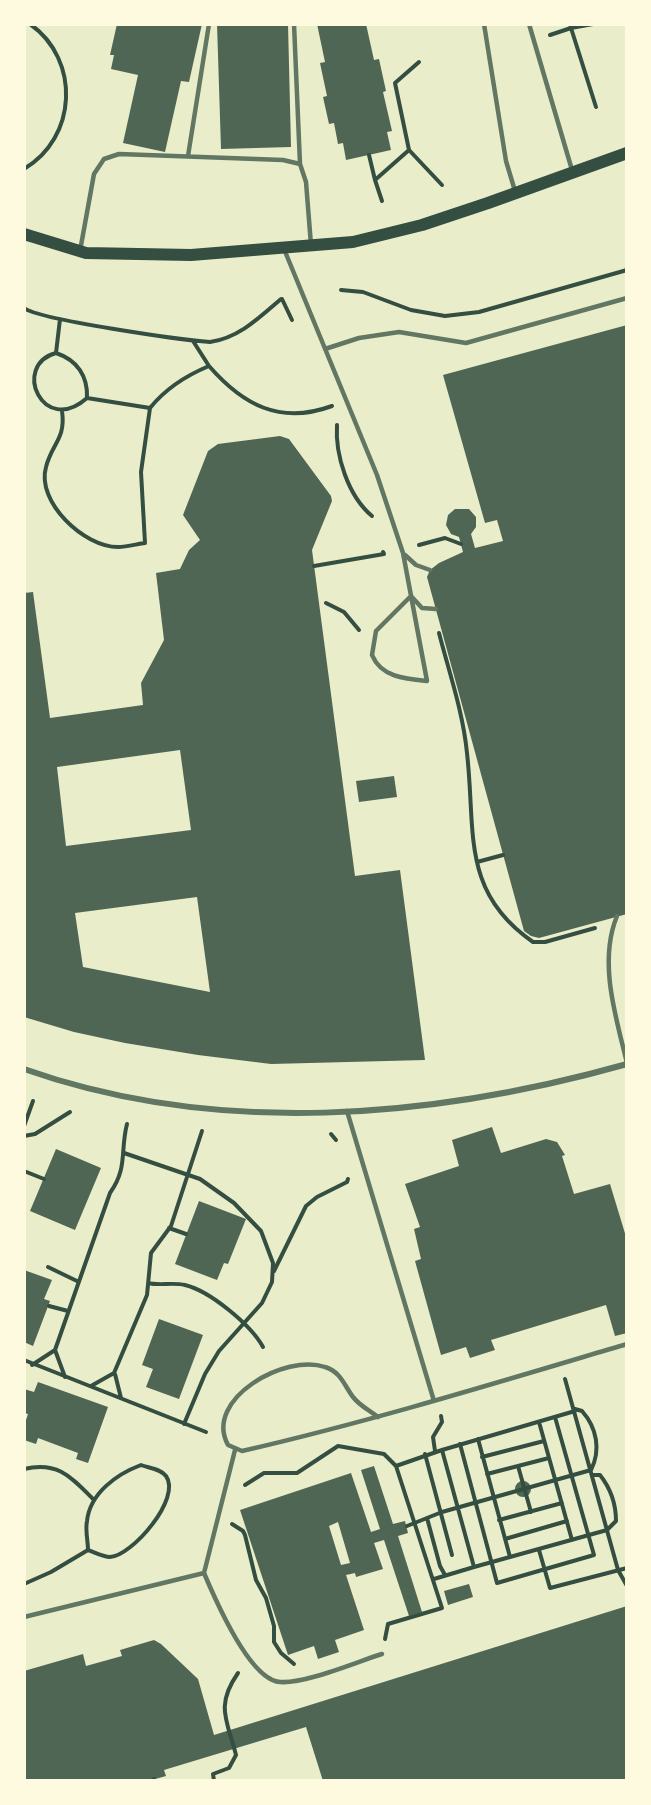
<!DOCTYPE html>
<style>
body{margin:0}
#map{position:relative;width:651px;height:1805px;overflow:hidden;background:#e9edc9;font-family:Figtree,sans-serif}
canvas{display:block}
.frame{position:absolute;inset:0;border:26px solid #fefae0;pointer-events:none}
</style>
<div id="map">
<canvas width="651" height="1805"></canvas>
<div class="frame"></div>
</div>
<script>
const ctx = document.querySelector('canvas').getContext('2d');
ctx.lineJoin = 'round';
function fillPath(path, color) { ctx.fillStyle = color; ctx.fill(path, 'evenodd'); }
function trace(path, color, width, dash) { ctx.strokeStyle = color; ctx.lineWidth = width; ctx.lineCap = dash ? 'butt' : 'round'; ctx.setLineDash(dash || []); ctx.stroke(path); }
fillPath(new Path2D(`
 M117 24H202L189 82 181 81 165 152 123 143 138 75 111 69 114 55H110Z
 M217 24H288L291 147 221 149Z
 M317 24H366L374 60 379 59 386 91 383 92 392 131 387 132 391 150 346 160 343 143 338 144 334 123 329 124 323 97 327 96 320 63 325 62Z
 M627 325V914L539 938 531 936 524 931 427 577 430 570 439 563 463 552 459 537 451 534 446 525 448 515 455 509H469L476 517V527L471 534 475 548 503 541 497 520 485 523 443 375Z
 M280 436 289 439 331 496 332 501 312 550 355 876 400 870 425 1060 271 1064 198 1055 125 1043 74 1032 24 1017V593L33 592 50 718 143 705 141 683 164 640 156 573 180 569 189 550 200 540 183 515 208 451 218 444ZM180 750 191 830 66 846 57 767ZM197 897 210 992 83 967 75 913Z
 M394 776 397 797 359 802 356 781Z
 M492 1127 501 1153 546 1139 557 1142 565 1155 562 1156 574 1194 610 1184 627 1240V1333L615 1336 606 1305 491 1340 495 1350 470 1358 466 1347 441 1355 415 1261 421 1259 414 1229 420 1227 405 1184 459 1166 452 1140Z
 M56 1149 101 1168 75 1230 30 1211Z
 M199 1201 246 1219 228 1264 224 1263 217 1280 175 1264Z
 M24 1270 52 1280 44 1299 50 1301 33 1346 24 1342Z
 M159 1319 203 1335 179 1399 146 1387 153 1369 142 1365Z
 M38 1382 108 1407 88 1463 76 1459 78 1453 38 1438 36 1444 24 1440V1426L28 1414 24 1413V1389L34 1392Z
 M374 1466 393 1524 405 1521 408 1533 398 1536 422 1612 409 1616 384 1540 374 1543 383 1569 356 1577 355 1573 346 1575 364 1630 335 1640 339 1652 318 1659 314 1646 288 1655 240 1510 351 1473 371 1532 380 1529 361 1470ZM338 1522 350 1563 341 1565 329 1526Z
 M515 1489a8 8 0 1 1 16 0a8 8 0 1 1-16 0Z
 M469 1584 473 1597 448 1605 444 1591Z
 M627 1606V1779L619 1781H323L306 1727 164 1770 166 1776 148 1781H24V1671L83 1654 86 1666 122 1656 120 1650 154 1640 161 1644 198 1679 214 1735Z`), '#4f6655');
trace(new Path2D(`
 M593 24 571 28 596 107
 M550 35 571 28 570 24
 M409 150 395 83 419 62
 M369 155 375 180
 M24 169C77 138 81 60 30 24
 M382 201 375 180 409 150 442 185
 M341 290 363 292 411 310 445 316 479 312 627 270
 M282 299 292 320
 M24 308C40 320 182 340 210 342 239 338 260 317 281 299
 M60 319 56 353C77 360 88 376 87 398L150 408C166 388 185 376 209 366L193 341
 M56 353C11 365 43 437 87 398
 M209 366C243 405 280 425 332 406
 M62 411C66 439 52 443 46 467 36 502 84 547 118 547 127 547 137 544 145 543L141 472 150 408
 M337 425C335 455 348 496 372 516
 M419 545 445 538 461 544
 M314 566 384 554 383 552
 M326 603 344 612 359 630
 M439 633C449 672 463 712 467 753 476 830 460 892 533 942H545L595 928
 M477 862 503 855
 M24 1126 33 1101
 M331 1134 336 1140
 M24 1136 35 1134 70 1112
 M124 1153 200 1179 234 1203 261 1231 273 1263 272 1282 262 1303 219 1351 205 1374 184 1424
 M24 1171 44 1179
 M169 1228 186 1234
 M48 1267 79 1282
 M274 1271 306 1206 317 1197 347 1182 348 1179
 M148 1283C160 1286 172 1282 185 1285 210 1291 251 1325 263 1347
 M49 1306 68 1311
 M55 1350 65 1377
 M24 1360 206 1432
 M32 1365 55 1350 110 1193C128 1168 120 1151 127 1124
 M115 1374 121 1398
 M565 1379 618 1570 627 1586
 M91 1386 114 1373 147 1295 151 1253 171 1226 202 1131
 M575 1411 442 1450 474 1567 607 1530 616 1521C616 1503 611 1489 600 1475H593
 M539 1422 572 1540
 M478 1439 510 1557
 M460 1444 497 1583 594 1555 555 1417
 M435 1451 433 1437 442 1422 441 1416
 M425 1454 452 1555
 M482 1457 544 1441
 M141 1465C149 1468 161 1469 166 1476 182 1498 132 1556 110 1557 103 1557 94 1552 88 1550 88 1541 85 1530 87 1521 90 1493 117 1474 141 1465Z
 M518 1466 531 1512
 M24 1469C58 1461 71 1477 94 1500
 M487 1474 549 1458
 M245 1485 264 1473H297L338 1446 384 1454 396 1466
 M427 1518 440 1566 445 1575
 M499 1520 562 1503
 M232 1524 243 1531 245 1535 256 1580 266 1598 274 1626V1642L281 1653 294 1664
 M407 1526 442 1512 591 1470C601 1450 597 1428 582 1411L575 1409
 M505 1539 567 1521
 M539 1550 550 1588 627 1568
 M434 1579 474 1567
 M24 1584 51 1572 88 1550
 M385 1639 388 1624 442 1608 396 1466 442 1450
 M154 1779V1781
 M214 1781 213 1774 229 1768 236 1755C227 1720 215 1706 238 1673`), '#344e41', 4);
trace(new Path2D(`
 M294 24 300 164 306 182 311 245
 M484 24 506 161 515 191
 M529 24 572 170
 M188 156 209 24
 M284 249 377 475 403 553 427 681C405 679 381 677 372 655L376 631 411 596 422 608 436 609
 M80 251 94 174 104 159 119 154 283 160 300 164
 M325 349 359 338 399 332 466 343 627 298
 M405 555 416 565 430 570
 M617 916C598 962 616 1017 627 1063
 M347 1111 434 1401
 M378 1417C369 1410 360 1406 353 1397 344 1385 341 1372 325 1367 286 1353 203 1399 228 1445L242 1451C372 1421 499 1382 627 1344
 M204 1573C215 1599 250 1680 280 1682 305 1684 356 1662 382 1654
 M24 1617 204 1573 235 1450`), '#617663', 4.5);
trace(new Path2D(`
 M24 1069C217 1137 432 1119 627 1064`), '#617663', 6);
trace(new Path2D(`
 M24 234 86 253 191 255 353 242 422 225 488 203 627 153`), '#344e41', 12);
</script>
